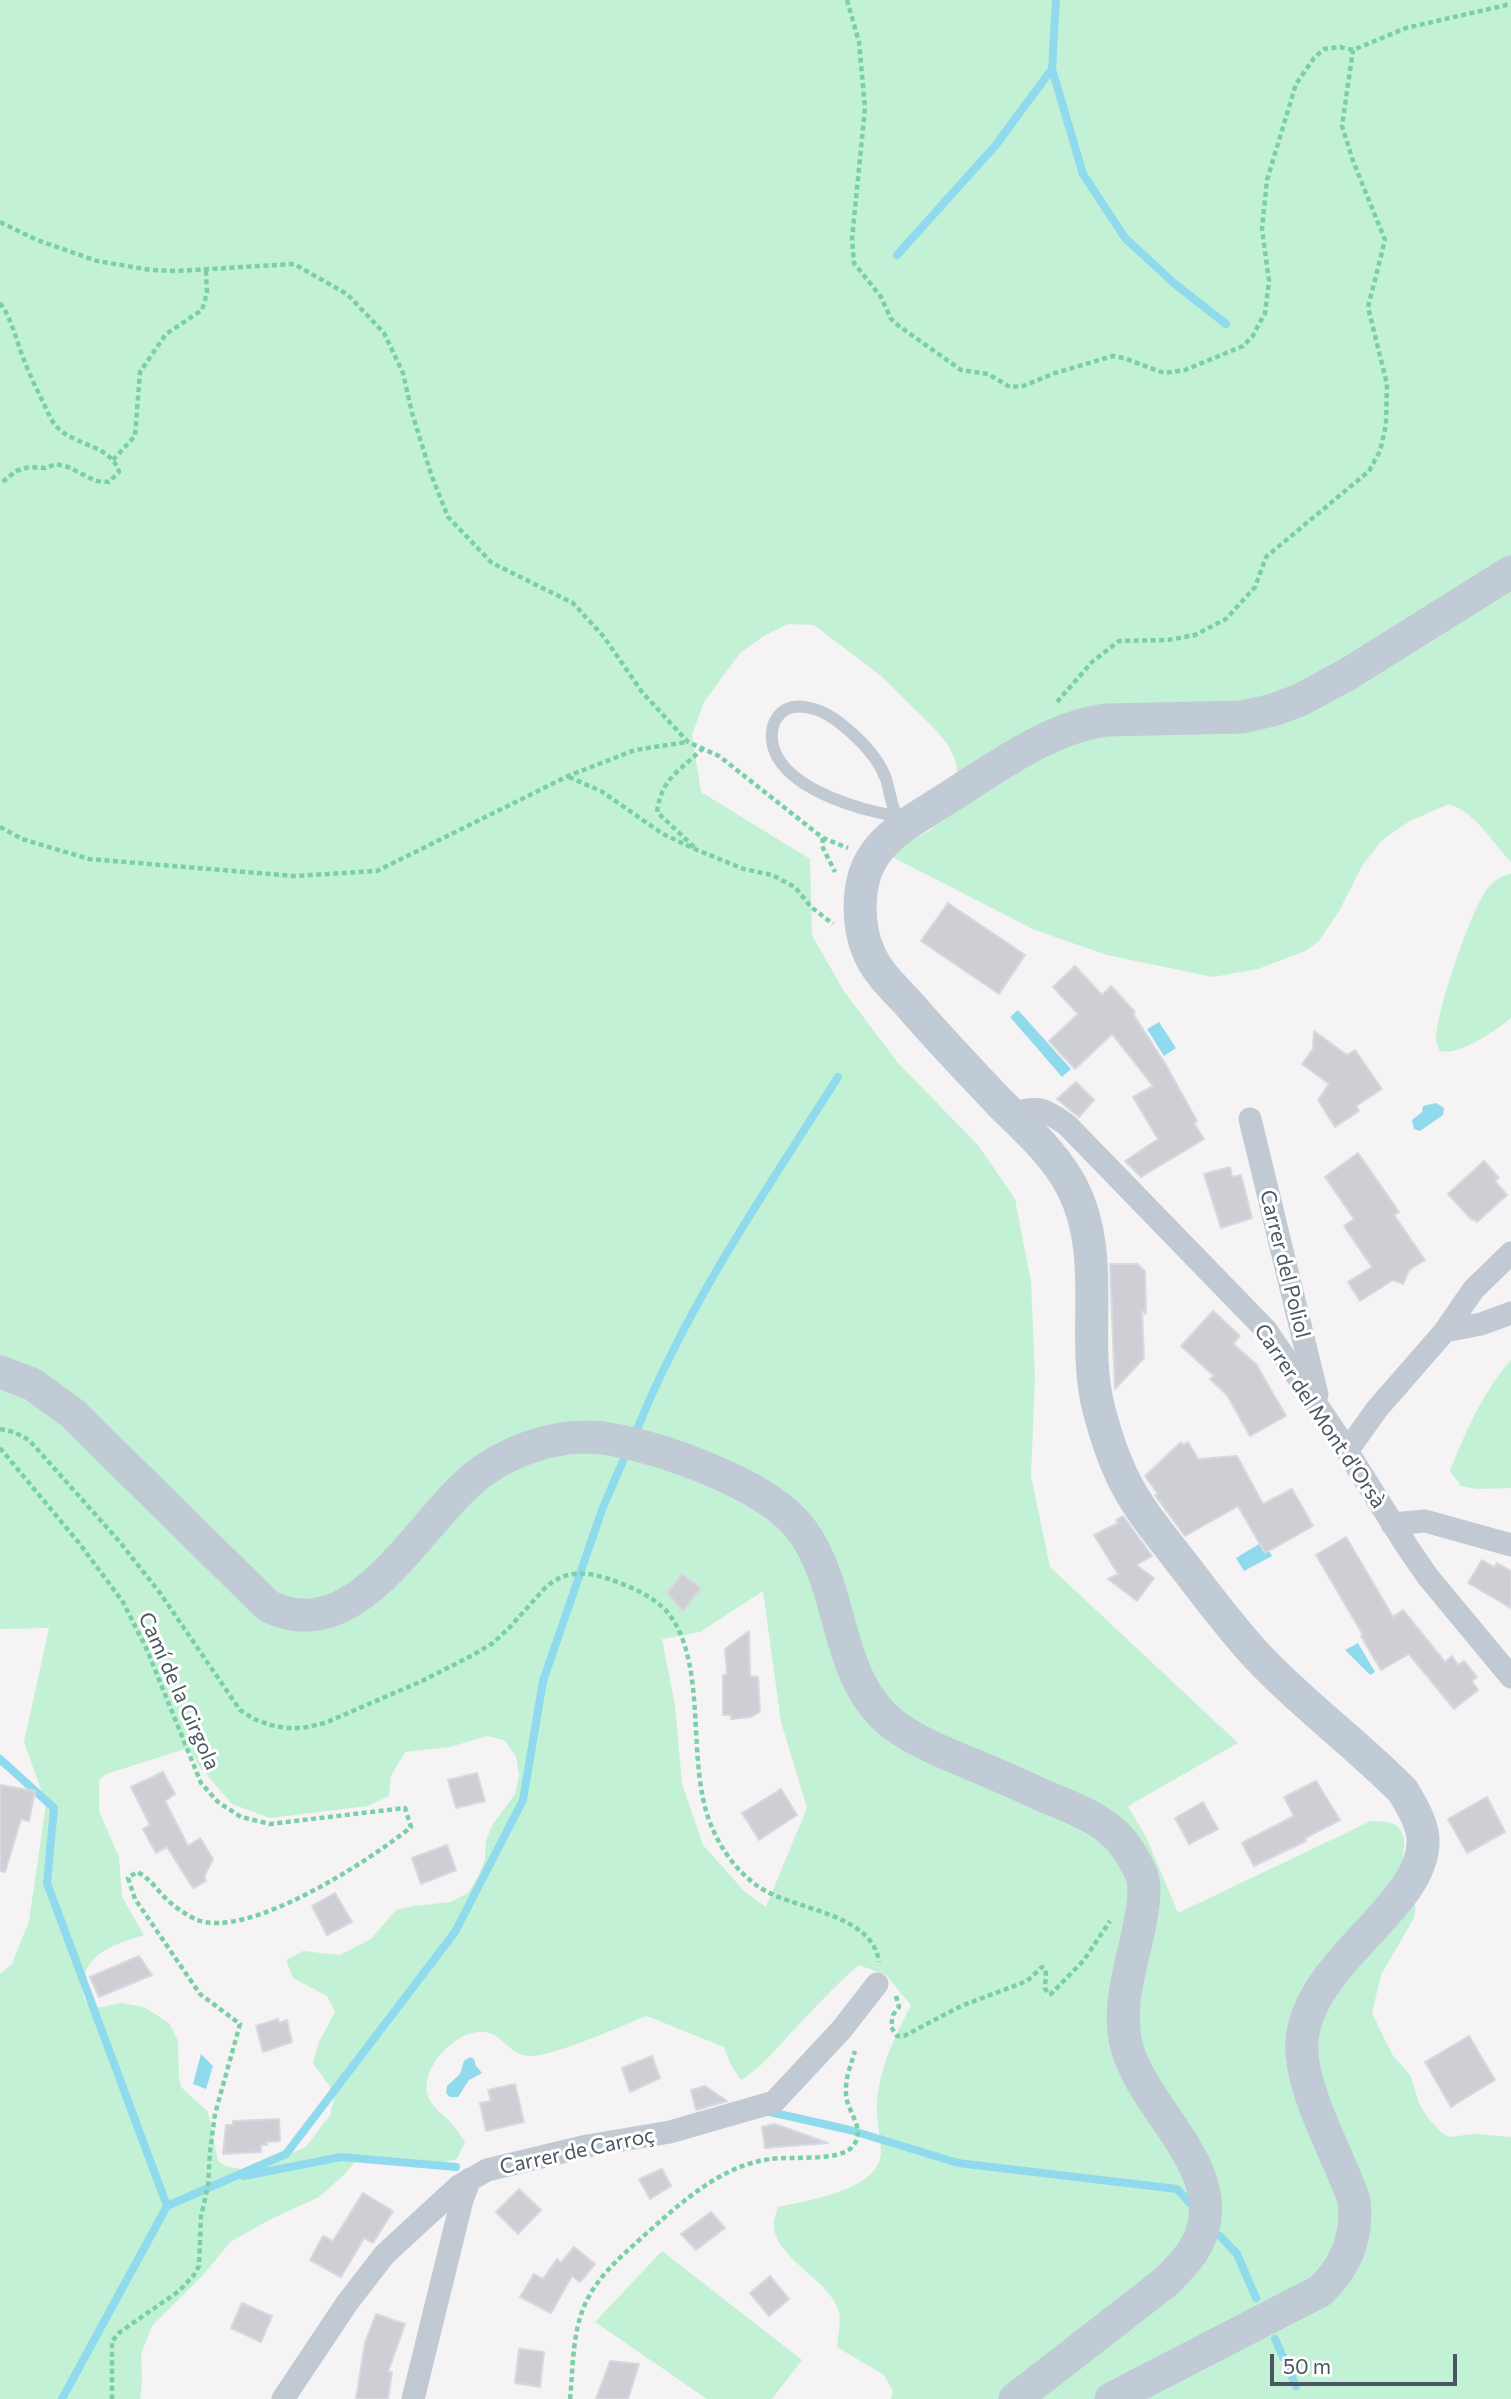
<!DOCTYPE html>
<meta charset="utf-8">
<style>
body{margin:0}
#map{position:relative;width:1511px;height:2399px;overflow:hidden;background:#f5f3f3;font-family:Commissioner,sans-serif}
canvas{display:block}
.scale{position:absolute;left:1270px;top:2354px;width:187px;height:32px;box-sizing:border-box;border:4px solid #4a5661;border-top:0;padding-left:9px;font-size:21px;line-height:24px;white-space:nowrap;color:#4a5661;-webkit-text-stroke:5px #fff;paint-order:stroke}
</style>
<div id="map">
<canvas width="1511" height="2399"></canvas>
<div class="scale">50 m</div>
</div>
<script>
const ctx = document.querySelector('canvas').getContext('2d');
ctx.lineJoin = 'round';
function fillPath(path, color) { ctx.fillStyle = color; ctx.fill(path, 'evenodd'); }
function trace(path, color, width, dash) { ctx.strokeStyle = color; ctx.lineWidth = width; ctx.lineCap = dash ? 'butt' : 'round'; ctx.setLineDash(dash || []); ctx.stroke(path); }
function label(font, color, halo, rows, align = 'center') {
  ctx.font = font + ' Commissioner,sans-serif'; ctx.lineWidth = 6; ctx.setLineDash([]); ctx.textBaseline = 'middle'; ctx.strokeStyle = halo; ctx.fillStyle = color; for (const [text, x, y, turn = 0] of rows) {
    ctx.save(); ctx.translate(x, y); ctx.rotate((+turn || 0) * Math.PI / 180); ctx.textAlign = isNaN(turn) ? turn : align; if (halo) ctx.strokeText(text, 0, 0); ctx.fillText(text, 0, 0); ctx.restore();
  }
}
fillPath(new Path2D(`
 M0 0H1511V862C1492 842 1476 813 1449 804L1410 821 1382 840 1362 866 1338 913 1318 942 1305 951 1258 969 1213 977 1107 955 1035 930 888 855 932 829 949 808 957 771 956 762 948 745 937 731 881 676 814 625 787 624 764 636 740 653 704 702 692 735 701 792 810 859 812 935 843 990 898 1063 978 1145 1015 1199 1031 1282 1035 1377 1031 1476 1050 1567 1238 1743 1128 1806 1147 1839 1178 1913 1371 1821C1380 1822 1391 1820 1398 1827 1410 1840 1400 1854 1404 1870 1408 1885 1419 1902 1414 1918L1381 1975 1372 2013 1392 2054 1410 2075 1419 2103 1428 2118 1441 2132 1449 2137 1475 2134 1511 2137V2399H891L893 2391 884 2375 837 2347C838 2336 842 2319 838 2309 828 2279 772 2256 774 2223 774 2218 777 2211 778 2207 805 2201 880 2190 881 2153 881 2136 875 2117 877 2100 881 2064 895 2037 911 2005L886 1975 859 1965C833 1987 812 2011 789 2035 773 2052 761 2068 741 2080L731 2065 724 2047 647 2016C620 2026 555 2056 530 2056 507 2055 505 2034 484 2032 456 2029 419 2069 428 2096 431 2107 445 2116 452 2124 457 2130 461 2136 465 2142L457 2159C421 2170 395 2159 359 2157L344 2175 319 2197 271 2219 230 2242 205 2273 152 2326 141 2354 142 2382 140 2399H0V1974L12 1964 29 1921 46 1804 24 1742 49 1628 0 1629ZM763 1591 781 1722 807 1808 766 1907 745 1892 703 1845 682 1784 675 1705 662 1639 700 1632ZM487 1736 504 1740 516 1756 519 1775 515 1794 493 1824 486 1840 485 1859 478 1877 468 1893 451 1902 414 1906 396 1910 371 1939 340 1955 303 1951 286 1960 293 1978 327 1996 335 2012 318 2044 313 2063 335 2094 330 2115 306 2147 246 2170 225 2166 218 2161 208 2112 182 2088 179 2080 178 2041 169 2023 144 2007 120 2003 92 2009C84 2001 82 1995 83 1984 85 1952 118 1943 144 1935L122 1897 119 1857 99 1811V1780L106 1774 188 1748 200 1767 232 1804 270 1818 368 1806 389 1796 391 1776 405 1752 450 1747Z
 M1511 874V1018C1495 1031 1460 1056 1440 1051 1439 1049 1437 1044 1436 1041 1435 1015 1470 914 1485 892 1491 883 1500 875 1511 874Z
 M1511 1360V1488L1477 1489 1461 1486 1450 1471C1465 1433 1484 1390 1511 1360Z
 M662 2251 802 2360 772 2399H707L595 2322Z`), '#c3f1d5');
fillPath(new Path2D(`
 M1018 1010 1071 1069 1062 1077 1010 1017Z
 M1159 1022 1176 1048 1164 1056 1147 1029Z
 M1436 1103 1444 1108 1443 1115 1420 1131 1414 1129 1412 1120 1422 1112 1423 1106Z
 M1259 1544 1265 1553 1269 1551 1272 1556 1244 1571 1236 1558Z
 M1358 1643 1375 1672 1370 1675 1345 1650Z
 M201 2054 213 2066 206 2089 193 2084Z
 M470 2057 474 2059 476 2066 482 2073 469 2080 458 2097H450L446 2093 447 2086 460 2074 464 2061Z`), '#90daee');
trace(new Path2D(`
 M1056 0 1052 69 1083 174 1125 238 1175 284 1226 324
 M897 255 995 146 1052 69
 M638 1427C689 1302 766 1190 838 1077
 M0 1759 54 1808 47 1883 167 2206
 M770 2112 850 2130 958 2163 1177 2189 1190 2203
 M244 2176 341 2157 456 2167
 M1220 2236 1237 2254 1256 2298
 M1275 2339 1296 2386
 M62 2399 167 2206 286 2154 455 1932 523 1800 543 1681 603 1507 623 1461`), '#90daee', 8);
const building = new Path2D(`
 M948 903 1025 955 999 994 921 941Z
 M1075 966 1102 995 1111 986 1135 1012 1133 1014 1166 1065 1197 1121 1194 1123 1204 1139 1141 1177 1125 1161 1158 1139 1133 1097 1153 1086 1112 1034 1075 1069 1049 1041 1078 1014 1053 987Z
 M1314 1031 1347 1055 1355 1050 1382 1089 1356 1106 1359 1111 1335 1127 1318 1100 1329 1084 1302 1064 1313 1049Z
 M1076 1082 1094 1100 1079 1117 1057 1099Z
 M1358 1153 1399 1212 1394 1215 1425 1260 1409 1270 1403 1284 1393 1280 1360 1301 1348 1282 1372 1267 1344 1226 1354 1219 1325 1177Z
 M1484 1161 1499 1178 1495 1181 1507 1195 1477 1222 1474 1219 1472 1220 1448 1194Z
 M1230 1167 1232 1177 1241 1175 1252 1218 1221 1228 1204 1174Z
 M1110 1264H1137L1145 1271 1146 1314 1142 1311 1144 1358 1115 1389Z
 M1213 1311 1240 1336 1233 1344 1256 1364 1286 1416 1250 1436 1227 1395 1210 1379 1214 1376 1181 1346Z
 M1181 1442 1184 1445 1188 1442 1198 1459 1237 1456 1263 1504 1292 1489 1313 1526 1265 1553 1238 1506 1185 1536 1157 1498 1155 1495 1158 1494 1145 1476Z
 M1123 1516 1152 1556 1136 1565 1154 1578 1137 1601 1108 1579 1118 1574 1094 1535 1118 1523 1116 1520Z
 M1346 1537 1393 1617 1403 1610 1445 1662 1452 1656 1458 1665 1464 1661 1477 1677 1472 1681 1478 1690 1454 1709 1409 1654 1381 1670 1361 1636 1363 1635 1316 1555Z
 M1482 1560 1494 1567 1497 1563 1511 1571V1608L1468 1583Z
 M682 1574 701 1588 683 1611 667 1593Z
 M749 1631 750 1676 758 1677 760 1712 751 1717 731 1719V1715H723V1675H727L725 1649Z
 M163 1772 175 1794 165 1801 188 1846 200 1838 213 1859 204 1877 206 1881 193 1888 167 1847 156 1853 143 1829 150 1825 131 1787Z
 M477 1773 485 1801 456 1808 448 1780Z
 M1316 1781 1340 1820 1305 1838 1306 1841 1254 1866 1242 1843 1294 1816 1284 1797Z
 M0 1785 35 1791 29 1821 21 1819 5 1872 0 1871Z
 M781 1789 797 1815 759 1840 742 1813Z
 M1487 1797 1505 1832 1467 1853 1448 1819Z
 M1203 1802 1218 1829 1189 1844 1175 1818Z
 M447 1845 456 1870 421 1884 412 1858Z
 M335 1893 352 1922 327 1935 312 1906Z
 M139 1956 152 1975 99 1997 90 1977Z
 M278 2019 279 2023 287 2020 292 2042 263 2052 256 2026Z
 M1469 2036 1495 2080 1451 2107 1425 2062Z
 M652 2056 660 2078 630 2092 622 2068Z
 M515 2084 524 2122 486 2131 480 2103 491 2101 488 2090Z
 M705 2086 727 2101 696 2110 691 2090Z
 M279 2119 280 2141 267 2142V2145H261V2152L223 2154 226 2125H233V2121Z
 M775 2124 828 2143 765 2148 762 2127Z
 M662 2169 671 2186 650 2199 639 2179Z
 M519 2189 541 2210 518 2234 496 2212Z
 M363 2193 393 2211 373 2243 364 2238 341 2277 310 2260 323 2236 333 2241Z
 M711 2212 725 2228 696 2250 681 2234Z
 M574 2247 595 2264 580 2282 572 2276 551 2313 520 2297 534 2274 543 2279 557 2259 561 2263Z
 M770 2276 789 2299 769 2316 750 2293Z
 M242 2303 272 2316 261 2342 231 2328Z
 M376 2314 405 2324 388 2372H392L388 2399H356L365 2343Z
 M519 2349 544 2352 540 2387 515 2383Z
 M610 2361 639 2364 628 2399H596Z`);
fillPath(building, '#cdcfd5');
trace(building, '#d7d9de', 2);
trace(new Path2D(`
 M847 0 859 42 865 108 852 239 854 263 881 297 891 319 899 326 961 370 988 374 1010 387 1023 386 1055 373 1113 356 1124 358 1164 373 1185 370 1243 346 1252 337 1265 313 1269 281 1262 229 1267 180 1296 84 1314 58 1324 49 1340 47 1353 50 1406 28 1511 4
 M0 222 37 240 97 261 151 270 177 271 294 264 347 294 384 333 403 373 412 413 431 474 448 517 492 563 573 603 604 637 642 692 688 742 719 756 823 838 848 848
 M0 303C11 318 15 335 21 352 27 369 35 386 43 402 47 410 50 419 56 426 73 446 111 444 119 472L109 482 96 481 68 467 56 464 45 468 29 467 16 471 0 484
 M113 460 135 436 140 372 166 334 202 310 207 293 206 271
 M1057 702 1092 662 1119 641 1168 640 1195 635 1226 619 1255 587 1266 557 1369 471 1380 451 1386 425 1387 384 1368 307 1385 240 1353 161 1342 126 1353 50
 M569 777 601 791 663 834 697 850 744 869 772 875 795 887 811 907 833 924
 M0 827 22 839 89 859 294 876 377 871 568 776 635 750 687 742
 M823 838 822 846 835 872
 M694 847 657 812C662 777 679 772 702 749
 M0 1429 14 1432 29 1440 119 1541 160 1593 240 1710 254 1719 270 1725 286 1728H303L325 1723 422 1681 473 1655 493 1643 509 1628 545 1588C565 1570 584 1571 609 1579 629 1586 654 1596 668 1613 709 1664 685 1763 711 1825 720 1848 737 1872 759 1887 792 1910 872 1912 879 1962
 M0 1448 79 1543 123 1602 147 1650 201 1783 218 1802 241 1817 270 1824 405 1808 411 1827C371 1860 245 1942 195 1919 187 1915 178 1909 172 1904 159 1894 152 1879 137 1872L128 1878 135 1899 200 1994 240 2024 215 2114 210 2151 208 2186 201 2216 199 2266 194 2275 179 2291 120 2332 112 2341V2399
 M896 1996 899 2007 893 2015 891 2027 897 2036H904L961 2006 1027 1981 1042 1967 1046 1970 1045 1988 1048 1994H1051L1084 1960 1110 1921
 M570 2399C573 2370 572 2337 583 2309 596 2276 622 2256 648 2232 683 2201 721 2166 770 2159 791 2156 839 2162 852 2147 868 2129 846 2112 846 2093 845 2078 851 2065 855 2051`), '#7ad0a6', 4.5, [5, 3.5]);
trace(new Path2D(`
 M896 816C860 810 798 792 778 758 763 732 776 699 810 708 828 712 842 724 855 736 868 748 880 762 886 779 891 795 891 811 903 823`), '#c1cad2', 12);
trace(new Path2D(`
 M1011 1114C1039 1105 1044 1109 1067 1125L1266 1330 1335 1432 1408 1548 1428 1577 1511 1677
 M1250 1119 1317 1395
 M1445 1331 1481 1324 1511 1313
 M1347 1451 1377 1409 1445 1331 1473 1290 1511 1253
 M1392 1524 1425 1521 1511 1545
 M283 2399 347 2303 385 2254 459 2186 487 2170 587 2146 670 2132 774 2102 842 2029 877 1984
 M413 2399 462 2200 470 2179`), '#c1cad2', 23);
trace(new Path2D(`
 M0 1372 32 1384 72 1413 268 1606C359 1651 419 1519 480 1473 517 1446 569 1430 615 1440 667 1450 757 1482 794 1521 811 1539 823 1568 830 1591 844 1638 852 1693 894 1725 917 1742 945 1753 971 1764 996 1774 1020 1785 1044 1796 1076 1809 1110 1821 1129 1851 1134 1860 1141 1870 1143 1880 1145 1890 1144 1900 1142 1911 1136 1955 1116 1999 1126 2044 1142 2111 1234 2171 1197 2244 1190 2258 1178 2269 1167 2281L1015 2399
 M1111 2399 1320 2291C1347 2266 1358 2236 1354 2200 1338 2154 1298 2086 1302 2040 1309 1960 1426 1906 1423 1839 1422 1822 1411 1805 1403 1791 1357 1744 1303 1705 1258 1657 1229 1626 1204 1591 1178 1558 1158 1532 1136 1506 1122 1476 1112 1455 1105 1433 1099 1410 1080 1337 1108 1256 1072 1187 1055 1154 1025 1128 999 1102 968 1069 937 1037 908 1003 894 988 877 972 869 953 857 926 856 883 873 857 888 833 915 819 938 804 989 773 1047 727 1107 720L1242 717 1273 710 1300 700 1348 674 1511 572`), '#c1cbd6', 33);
label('21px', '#4a5661', '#fff', [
 ["Carrer del Poliol",1285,1264,76],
 ["Carrer del Mont d'Orsà",1320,1416,56],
 ["Camí de la Girgola",179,1691,66],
 ["Carrer de Carroç",577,2151,-12]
]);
</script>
